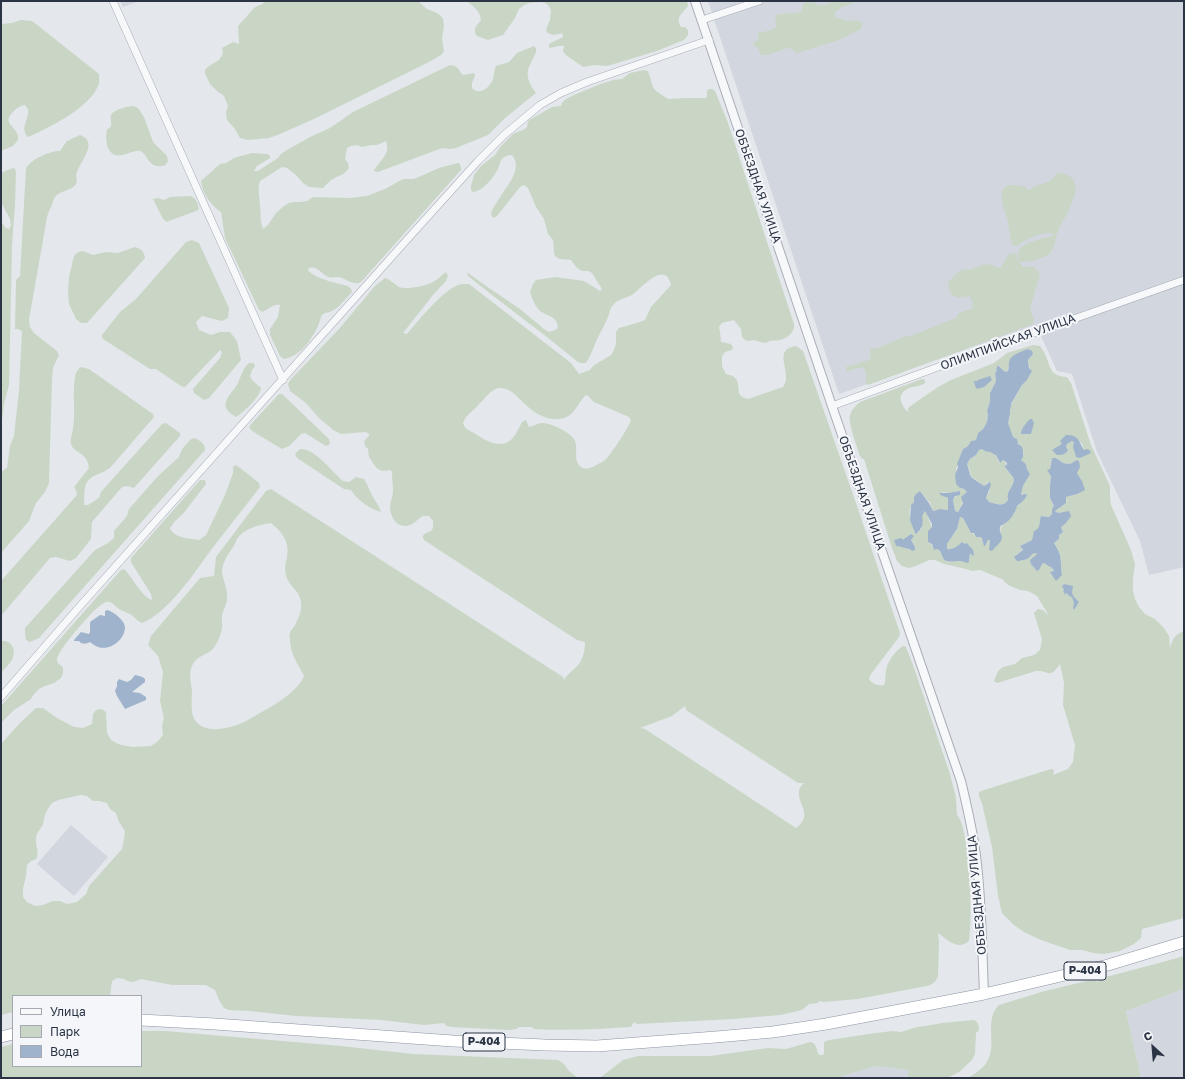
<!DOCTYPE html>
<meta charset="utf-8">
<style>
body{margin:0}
#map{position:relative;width:1185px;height:1079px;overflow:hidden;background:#e4e7ec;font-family:"Golos Text",sans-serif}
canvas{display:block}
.frame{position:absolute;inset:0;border:2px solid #2b3445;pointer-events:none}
.legend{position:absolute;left:12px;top:995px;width:130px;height:72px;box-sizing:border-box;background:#f4f6f9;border:1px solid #a4a8b1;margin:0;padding:5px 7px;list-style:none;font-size:12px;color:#2b3445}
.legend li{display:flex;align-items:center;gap:8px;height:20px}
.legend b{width:20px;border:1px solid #a4a8b1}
.north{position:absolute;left:1133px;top:1027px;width:40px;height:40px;-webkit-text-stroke:3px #f4f6f9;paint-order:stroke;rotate:334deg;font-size:11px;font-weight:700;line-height:16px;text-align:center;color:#2b3445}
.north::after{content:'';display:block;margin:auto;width:14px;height:18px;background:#2b3445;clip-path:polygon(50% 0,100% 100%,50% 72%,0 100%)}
</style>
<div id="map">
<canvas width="1185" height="1079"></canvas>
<div class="frame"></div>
<ul class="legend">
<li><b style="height:5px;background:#f7f8fa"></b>Улица</li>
<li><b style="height:11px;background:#c9d6c5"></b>Парк</li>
<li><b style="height:11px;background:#9fb4cc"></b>Вода</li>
</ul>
<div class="north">С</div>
</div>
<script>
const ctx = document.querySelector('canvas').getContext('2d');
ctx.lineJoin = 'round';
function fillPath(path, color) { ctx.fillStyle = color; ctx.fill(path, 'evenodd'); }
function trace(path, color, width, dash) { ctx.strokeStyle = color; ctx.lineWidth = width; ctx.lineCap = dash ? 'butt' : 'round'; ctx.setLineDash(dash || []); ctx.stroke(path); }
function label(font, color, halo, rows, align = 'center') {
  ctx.font = font + ' "Golos Text",sans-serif'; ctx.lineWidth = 4; ctx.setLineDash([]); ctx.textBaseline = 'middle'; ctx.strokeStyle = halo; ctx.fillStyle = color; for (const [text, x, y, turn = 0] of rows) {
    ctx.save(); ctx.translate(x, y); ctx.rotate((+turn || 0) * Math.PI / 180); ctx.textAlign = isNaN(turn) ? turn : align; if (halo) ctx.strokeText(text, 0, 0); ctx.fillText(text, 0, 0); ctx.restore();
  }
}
fillPath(new Path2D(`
 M120 1H139L123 7Z
 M708 1H1184V567L1149 575 1140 541 1097 452 1072 374 1057 371 1036 325 839 394Z
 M71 825 108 857 74 896 37 864Z
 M1184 989V1078H1141L1126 1011Z
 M876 1066 909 1070 907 1078H841L842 1076Z`), '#d2d6de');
fillPath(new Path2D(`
 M264 1H418L427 9 435 12 440 15 443 19 444 26 442 38 444 51 441 55 429 62 316 118 280 134 269 138 248 140 240 138 235 129 227 120 226 112 228 106 224 96 217 91 210 84 205 73V70L209 66 219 60 223 54 222 48 233 42 239 44 238 26 255 7 263 4Z
 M467 1H687L688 6C682 14 675 17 681 27H685L688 30V35L684 40 657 51 607 66 594 65 583 67 566 55 563 51 564 46C559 45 554 48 549 48V44L563 37 562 33C556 35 550 36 546 31L547 27 550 20 551 10 548 5 545 3 540 2 529 3 524 5 519 9 515 18 503 35 488 40 477 36 475 33V28L481 20C480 11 474 7 467 1Z
 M806 1H812C819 7 824 6 831 2V1H854C848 7 839 6 834 14L836 18 850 21 858 20 862 23 861 29 839 40 797 53 791 48H788L767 55H761L758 47 754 46 753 43 758 40V33L772 30 776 27C776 23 775 20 776 15 785 12 793 15 802 11L803 5Z
 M21 20 32 21 36 24 99 74C99 78 100 82 98 86 89 108 49 128 28 137 19 127 30 120 28 109L25 105C21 105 17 108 14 111 2 122 13 125 17 133 18 135 18 137 18 140L13 146 1 151V24L12 23Z
 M534 46 536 48C537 54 533 57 531 63 524 74 529 84 536 93L505 118 488 135 456 148 450 149 442 148 378 172 374 171C380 159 391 155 386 141L377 145H372L362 147 357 145 351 146 347 148 345 159 348 163 349 168C343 177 340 174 333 179 329 181 326 185 323 188L309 187 303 183 296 175 287 168 282 167 260 181C257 189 260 198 260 206 261 214 260 222 263 229L268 225 276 213 284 206 289 203 294 202H300L307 201 313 197 350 198 367 196 385 189 403 179H414L439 168 458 163H459L461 167V170L361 282C353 286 347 279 339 277 336 277 332 278 329 277 321 275 318 265 309 268L308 270C315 279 337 283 348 286L351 289 352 292C346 298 340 307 332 311 329 313 326 312 323 314 320 317 320 322 318 326 312 339 300 357 284 359L280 356 270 335V329L278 317 280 305C273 304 269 309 263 312L259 310 225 238 221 212C211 205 202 193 201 181L220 164 226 163 234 158 252 153 268 154 270 156V158L257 166 254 171H258L278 158 281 154 287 150 310 137 330 128 353 112 450 65C459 66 457 69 463 75L474 73 475 76 472 83V88C479 96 490 88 493 79 494 74 494 71 496 66L509 62 517 53Z
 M644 70 648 71 653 87 656 91 668 99 687 98H706L707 95V91L709 89H712L715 91 728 123 794 324C795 332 788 338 780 340 777 341 773 340 770 341 768 342 766 343 764 343L754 340 748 341 745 340 742 337 741 329 734 320 722 323 719 327 720 332 721 342 731 344 733 347 732 350 725 352 722 356V366L726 374C729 375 733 375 735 378 742 385 733 396 748 399L783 387C785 384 786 381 786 378 787 365 775 349 796 346L803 351 857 506 900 633 899 637 871 674 869 679C872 684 878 686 884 685 886 680 885 676 886 671 887 662 895 651 903 646L906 647 913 665 950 774 956 798 957 815C970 827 973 922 969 941 958 951 948 940 938 933L939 941 938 976C936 982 933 984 927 986L858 999 823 1002 819 1001 818 1003 809 1004 802 1010 780 1015 733 1019 637 1024 634 1022 631 1027C599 1029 567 1031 534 1029L532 1027H519L516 1029 510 1030 451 1027 447 1026 444 1023 424 1025 381 1020 296 1016 249 1011 229 1010 224 1008 219 1000 215 990 206 985H172L141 979 133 982 127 981 124 979 117 978 112 981 110 996H13V1012L1 1015V744L19 724 36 708H43L57 718 74 727 83 728 92 724 93 714 96 710 101 709 106 712 107 733 111 740 118 744 132 747 151 746 157 742 163 735 162 726 164 718 160 701 163 672 158 656 148 645 151 636 200 578 214 576 216 557 266 491 271 489 274 491 563 677 564 680C568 673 577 668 581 661 584 655 585 648 585 642L577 640 424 540C420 534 427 533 431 531L433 528V521L429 516C428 516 423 516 423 516 417 519 414 525 406 526 396 527 390 516 390 507 390 502 393 497 393 491 393 485 392 479 392 473L391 470 382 471 378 469 375 466 369 457 368 449 365 446 364 441 369 436V434L366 432 341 434 333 430 318 417 306 403 290 391 288 384 291 379 339 329 374 287 385 278C391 280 394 284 399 287 406 290 426 286 433 282 438 280 441 275 446 272L448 276 446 281 433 295 403 333 407 334C418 321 446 286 462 284 465 284 467 284 469 284L571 363 579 374 590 370 593 366 611 355 614 350 616 344V332L619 328 640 322 645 320 651 307 671 285C665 259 641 289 632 295 626 298 616 300 613 305 609 309 610 314 607 319 605 324 602 330 599 335 594 345 592 354 586 363H581L578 362C542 332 504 305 468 276L467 273H468L489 288 520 309 544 329 549 332 555 330 558 328C557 315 547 317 539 310 535 306 532 298 530 292L533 284 536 280 555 277 584 281 600 291 602 289 592 273 588 271H582L577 268 571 260 560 259 556 257 554 254 553 240 548 234 544 219 536 207 528 188 524 185 520 187 497 216 493 218 491 214 492 210C495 205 498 200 501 196 508 184 523 169 512 155 509 155 505 156 503 158 500 161 499 166 498 169 493 178 483 191 473 192L471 190V186L474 175 481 166 495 155 501 146 513 134 525 129 527 127 528 121 531 119 552 107 561 106 562 103 566 99 574 95 598 85 613 80 622 79 630 73ZM498 388C513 388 516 397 526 405 537 416 556 425 570 415 577 409 579 402 585 396L587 395 594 402 629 417 631 420C628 429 610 456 604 461 600 463 596 465 593 467 589 468 585 470 581 467 573 461 578 449 575 441 572 433 550 422 541 423 537 424 533 426 529 427L526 420 522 422C518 429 516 437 508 442 497 448 483 439 474 433 469 430 465 430 463 423 467 413 473 412 479 404 486 398 489 391 498 388ZM271 523C282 532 290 542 287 557 286 563 284 569 286 575 288 586 299 589 301 602 302 611 299 617 295 625 294 628 290 630 290 633 289 635 290 637 290 639 291 657 297 661 304 676 295 696 266 709 248 720 232 729 196 738 192 712 191 705 192 698 192 691 191 682 188 671 193 664 197 656 206 655 212 650 217 645 221 634 222 628 223 624 221 620 222 616 223 610 227 605 227 599 228 589 223 581 222 572 222 564 227 556 231 550 234 547 235 543 237 539 244 528 259 525 271 523ZM685 706 686 710 798 783H804C802 785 799 788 799 791 797 804 814 815 796 828L645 729 640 728 672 716ZM81 795 87 796 93 801H99L107 803 110 809 116 813 119 822 125 831 124 839 122 849 89 886 86 894 77 902 67 904 60 901H53L43 905 35 906 27 902 23 897V888L26 876 27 865 31 861 36 859C40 852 35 846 36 838 36 833 41 829 43 824 44 821 44 818 45 815 46 812 49 807 51 804 56 799 73 797 81 795Z
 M133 106 138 108 144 117 153 142 167 156 168 161C167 164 165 166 162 166 148 168 148 154 140 151 134 149 121 159 113 154 106 150 105 137 107 130 108 129 110 127 111 126 112 123 110 118 111 115 113 110 128 106 133 106Z
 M80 135C99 142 81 160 77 172 75 176 78 180 76 184 72 191 60 190 55 197 53 199 53 203 52 205 50 209 48 213 47 217L29 320 30 327 34 333 57 351 59 355 53 368 52 379 49 483 45 492 36 503 29 521 1 553V472L7 468 10 446 14 436 19 390 22 331 18 329H15L16 280 20 276 26 168C32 159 49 151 60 151L67 141Z
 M14 168 16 171 15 205 12 245 9 385 4 404 1 428V222L6 228 9 229 11 225 10 219 1 202V173L10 169Z
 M1057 173C1095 175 1064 217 1057 233 1055 239 1055 248 1050 253 1046 258 1028 262 1021 262L1018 260C1018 257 1018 253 1019 250 1024 242 1044 238 1053 236L1054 234C1043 230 1026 240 1016 246L1012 245C1010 236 1009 227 1007 218 1006 214 1004 210 1003 206 998 185 1007 182 1025 187L1027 189 1030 190C1035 184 1041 185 1048 182 1052 180 1054 176 1057 173Z
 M191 196C196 199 198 203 199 209L196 211 166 222 162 217 153 199 158 198 164 200 170 197Z
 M192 240 199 243 229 308 228 318 222 321 202 316 196 322 199 330 211 335 220 332H230L237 341 241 360 209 398 204 400 194 393 193 389 220 358 222 352 220 350 185 387 181 386 156 369H150L106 341 102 338V335L120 312 136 299 186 242Z
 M135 247C141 249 144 251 145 258L87 323H81L76 319 69 304 68 293 69 277 74 256 78 252 83 251 93 255 106 252 118 253Z
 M1016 253 1018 261 1023 267H1034L1040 274 1030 308 1034 320 1033 324 868 385 866 383V371L862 367 848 371 846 370V367L869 360 871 357 869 351 871 349 878 348 901 338 916 334 956 318 959 313 973 308 972 300 969 296C957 299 949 298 948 283 952 278 956 273 962 270 965 269 969 270 972 269 985 264 985 262 999 268L1002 266 1009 254Z
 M1033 345 1040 346C1041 348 1044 351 1045 354 1051 367 1049 376 1067 377L1071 383 1091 445 1110 486V497L1111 505 1131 550 1135 564 1133 579V591L1135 599 1139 607 1145 614 1155 619 1164 628 1169 636 1170 648C1173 639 1174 635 1184 631V918L1142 929 1141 938 1134 944 1120 951 1104 954 1093 953 1082 950H1070L1041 940 1024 932 1014 925 1002 913 998 896 992 847 983 808C983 802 978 798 979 792L984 790 1048 770 1052 769 1054 770 1053 775 1068 769 1073 762 1075 745 1063 705 1064 683 1060 664C1049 680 1050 670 1036 671L997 683 994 681 998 671 1003 667 1015 664 1022 658 1034 655 1040 650 1042 639 1034 613 1038 609 1043 610 1049 616 1037 596 1028 591 1020 590 1008 585 1002 579 980 570 972 571 966 569 944 564 935 560H929L916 566 909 568 902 566 897 561 892 548 864 459H862L860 456C857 446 848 424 850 415 852 409 856 405 860 402L922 379 925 380V383C921 386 917 386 912 387 897 392 898 402 908 412V408L912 405 938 387 951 380 994 363 1007 353ZM1028 349 1031 351 1033 354 1028 360 1030 370 1027 380 1022 385 1011 405V406C1010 410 1010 412 1010 416 1010 418 1008 420 1008 422 1008 430 1014 442 1021 445L1024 453 1023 457 1020 460 1026 464 1027 469 1030 474 1023 486 1021 494 1023 495 1019 505 1016 507C1015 523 995 521 1002 537L990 549V540H988L985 546 981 537 971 533 963 518 960 517 957 529 947 544V549L949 550 965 544 969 545 974 554 970 553 969 562C965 561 961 560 958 560 951 561 951 563 944 560L940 551 933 547 931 544 928 542V531L932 527 926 512 925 511 922 513V528L918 533C912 524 907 517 911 506 911 504 914 503 914 501 916 496 914 495 920 491L930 503 933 511 940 509 948 510V498L942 492 948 493 960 491 953 500 955 511 958 512 959 510 967 492 964 489H961L956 469 963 449 968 446 971 441 976 440 978 433 983 429 987 422 988 415 987 411 990 401V393L996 381 995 373 999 365 1004 371 1007 372C1010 368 1008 367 1009 363 1010 355 1021 352 1028 349ZM1076 437 1082 444 1084 450 1075 455 1074 441H1072L1067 444 1066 447 1060 446ZM1056 458 1063 463 1070 464 1077 460V473L1082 481 1077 494 1065 497 1067 501 1055 511 1058 513 1066 512 1068 521 1061 527 1063 531 1059 535V539L1054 543C1063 556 1060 561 1062 575L1053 571 1052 568 1044 563H1042L1039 570 1037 553 1032 554C1028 558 1024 561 1017 561L1016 555 1023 550 1020 546 1032 540C1033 534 1038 531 1040 526 1041 522 1040 520 1042 516L1049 517 1052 514 1054 506 1050 498V486L1051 476 1050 469 1051 460ZM911 535V540L915 547C906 550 909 549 901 546L907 538Z
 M249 363H254L255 366 252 370 250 376 252 380 261 388C260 397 244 412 236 417 215 405 231 396 238 383 241 376 243 368 249 363Z
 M81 367 89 369 153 414 154 417 110 468C104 472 102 472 96 475 82 481 85 492 84 505H88L99 498 101 492 109 483 162 424 166 423 180 433V436L134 488 127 486 122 487 92 522 91 539 76 558 70 561 56 557 50 558 1 616V581L77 495 76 490 74 487 89 468C87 451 74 454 71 444 70 440 72 434 73 429 76 412 72 394 75 377 76 372 77 370 81 367Z
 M279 394H282L329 439 330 444 326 446 305 433 301 434 289 446 282 449 252 431 249 427 252 423Z
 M195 438C200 441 205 443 205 450L39 638 30 642 26 640 25 634V628L95 550 108 543 114 538V531L127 516 129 509 158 476 179 457 182 449 191 439Z
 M300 449C315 448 332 472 343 481L349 482 356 477 364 479C367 483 368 487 370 491 373 499 379 504 381 512 370 509 357 500 351 490L344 489 297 458 295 454Z
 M982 449C987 451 992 451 996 455L999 463 1003 460 1007 465 1004 466C1007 470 1011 474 1013 477 1017 485 1005 490 1008 500 1004 507 996 504 989 502L986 498 990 490 988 482 984 486C979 483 975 478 971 477V474L967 464 970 459 976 455 979 450Z
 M235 465 239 467 259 483 260 487C244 508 227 529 211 550 195 572 168 613 142 623 136 620 135 617 130 614 126 612 122 611 119 609 114 606 112 601 106 602 98 603 56 652 57 660 57 663 60 665 63 667V673L61 678 54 683 45 686 39 689 34 694 31 699 14 710 1 723V706L120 571 124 569C133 578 142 597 152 600L151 594 131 562V558L200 480H205L206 484 183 514 175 521 170 528C175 539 189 538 199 540L206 535 225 495 233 473V467Z
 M1 641C6 641 9 641 12 646 18 657 8 665 1 673Z
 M1184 956V989L1126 1011 1141 1078H968C975 1073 983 1069 987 1062 998 1044 983 1021 999 1005L1045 991 1087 981 1094 980 1098 982 1099 980 1106 977 1163 962Z
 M974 1020C978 1022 979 1025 979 1030L976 1033 975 1054 972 1060 959 1072 947 1078H907L909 1070 876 1066 842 1076 841 1078H594L601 1077 623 1060 638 1056H710L768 1048 786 1049 810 1042C817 1043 816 1049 819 1055H823L824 1053V1042L829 1040 876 1033 893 1031 901 1032 917 1027 931 1025 942 1023Z
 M141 1031H165L341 1046 413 1054 558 1060 564 1064 569 1071 578 1078H1V1047L13 1044V1066H141Z`), '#c9d6c5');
fillPath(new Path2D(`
 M1028 349 1032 351 1033 354 1028 360 1029 368 1032 371 1027 380 1022 385 1011 404V406L1010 411V414L1008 423 1013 437 1017 439 1018 444C1023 445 1024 452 1023 457L1021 460 1026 464 1027 469 1030 474 1023 486 1021 494 1022 495 1025 494 1027 495 1024 500 1017 506C1016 512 1010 521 1004 524 1002 526 1001 524 1000 528 999 532 1002 534 1002 538 1002 542 995 547 992 551L989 550 990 540H988L985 546H984L982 539 981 537H976L974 533H971L963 518 960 517 957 529 947 544V549C953 550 958 546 962 542L965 544 967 543 973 550 974 554 973 556 970 553 969 562 967 563C958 558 953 564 944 560L940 551 937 549 934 550 932 544 928 542V531L932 527V524L925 511 922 516C924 524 922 529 916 534L915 533 910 520 911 505 914 502V497L916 494 920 491C925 498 930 503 933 511L940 509 948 510V498L946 497 942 496 939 493H948L960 491V495L955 496 953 500 955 511 958 512 963 503 961 497 967 492 964 489 960 488 956 484 955 475 958 467 957 464 963 449 968 446 971 441 976 440 978 433 983 429 987 422 988 415 987 411 990 401V393L996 381 995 373 996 372 997 367 998 365 1004 371 1007 372C1010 368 1008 367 1009 362 1010 355 1022 351 1028 349ZM982 449 985 451 990 452 996 455 1000 463 1003 460 1007 463V465L1004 466C1007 470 1010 473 1013 477 1017 485 1005 490 1008 500 1004 507 996 504 989 502L986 498 991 485 990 482 984 486 971 477 967 464 970 459 976 455 979 450Z
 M990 376 992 380 984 387 977 389 975 386 974 381H977L978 380Z
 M1030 419H1032L1034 423 1031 434H1021C1021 429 1026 423 1030 419Z
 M1066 435C1079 435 1078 440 1084 450L1088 449 1090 451 1091 453 1080 458 1076 457 1073 447 1074 442 1072 441 1067 444 1066 447 1068 450C1065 455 1061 455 1057 455L1052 450 1062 444 1060 441Z
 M1052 458H1056L1063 463 1070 464 1077 460 1079 461 1080 467 1077 473 1082 481 1085 490 1077 494 1066 497V503L1055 511 1058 513 1069 511 1071 516 1066 523 1061 527 1063 532 1059 535V539L1054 543C1063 557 1060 560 1062 575L1056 581 1050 572 1054 571 1051 567H1050L1044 563 1042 564 1039 570 1037 571 1031 564 1030 560 1036 555 1037 553 1032 554C1030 559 1022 561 1017 561L1014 557 1023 550 1020 546 1032 540 1034 531C1041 529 1039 522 1041 516L1049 517 1052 514V509L1054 506 1050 498V486L1051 476 1047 470 1050 469Z
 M911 534 914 536 911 540 915 547V550L912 551 910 549C905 549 902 546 896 546L894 540 901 538 904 540V539Z
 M1064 584 1073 586 1072 593 1074 597 1079 602 1074 610 1073 608 1074 603 1072 597 1069 596 1067 593 1064 595 1065 593 1063 592 1064 590 1062 586Z
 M108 610C114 613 124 619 125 627 125 640 110 651 98 647 95 646 93 644 90 642 86 644 82 645 79 641H74V640L81 632 89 634 90 632V622L100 615 105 616V611Z
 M135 675C139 676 142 676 145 679V682L132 692 140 693 146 697V700L125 709 117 696 115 691 117 686V682L119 679 127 682 131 680Z`), '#9fb4cc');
const minor = new Path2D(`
 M113 1 207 211 283 380
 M702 20 759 1
 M832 406 949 363 1184 280
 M1 697 80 606 413 233 478 161 504 135 540 105 561 93 587 82 709 40`);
const tertiary = new Path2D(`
 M695 1 832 406 961 781C967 806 973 831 976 856 982 901 982 948 984 994`);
const trunk = new Path2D(`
 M141 1020 215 1024 453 1041 545 1045 597 1046 716 1037 773 1032 826 1024 984 994 1108 965 1184 942
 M1 1037 13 1034`);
trace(minor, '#a9aeb7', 8);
trace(tertiary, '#a9aeb7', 10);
trace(trunk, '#8b94a3', 12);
trace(minor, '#f7f8fa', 7);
trace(tertiary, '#f7f8fa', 8);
trace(trunk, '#fff', 11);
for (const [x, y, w] of [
 [1085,971,42],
 [484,1042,42]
]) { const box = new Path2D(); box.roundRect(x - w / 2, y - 9, w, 18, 3); ctx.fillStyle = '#f4f6f9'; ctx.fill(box); trace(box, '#2b3445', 1); }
label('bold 11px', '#2b3445', null, [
 ["Р-404",1085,971],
 ["Р-404",484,1042]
]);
label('12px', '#2b3445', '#f4f6f9', [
 ["ОБЪЕЗДНАЯ УЛИЦА",758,186,71],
 ["ОЛИМПИЙСКАЯ УЛИЦА",1008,342,-20],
 ["ОБЪЕЗДНАЯ УЛИЦА",862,493,71],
 ["ОБЪЕЗДНАЯ УЛИЦА",977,895,-95]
]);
</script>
